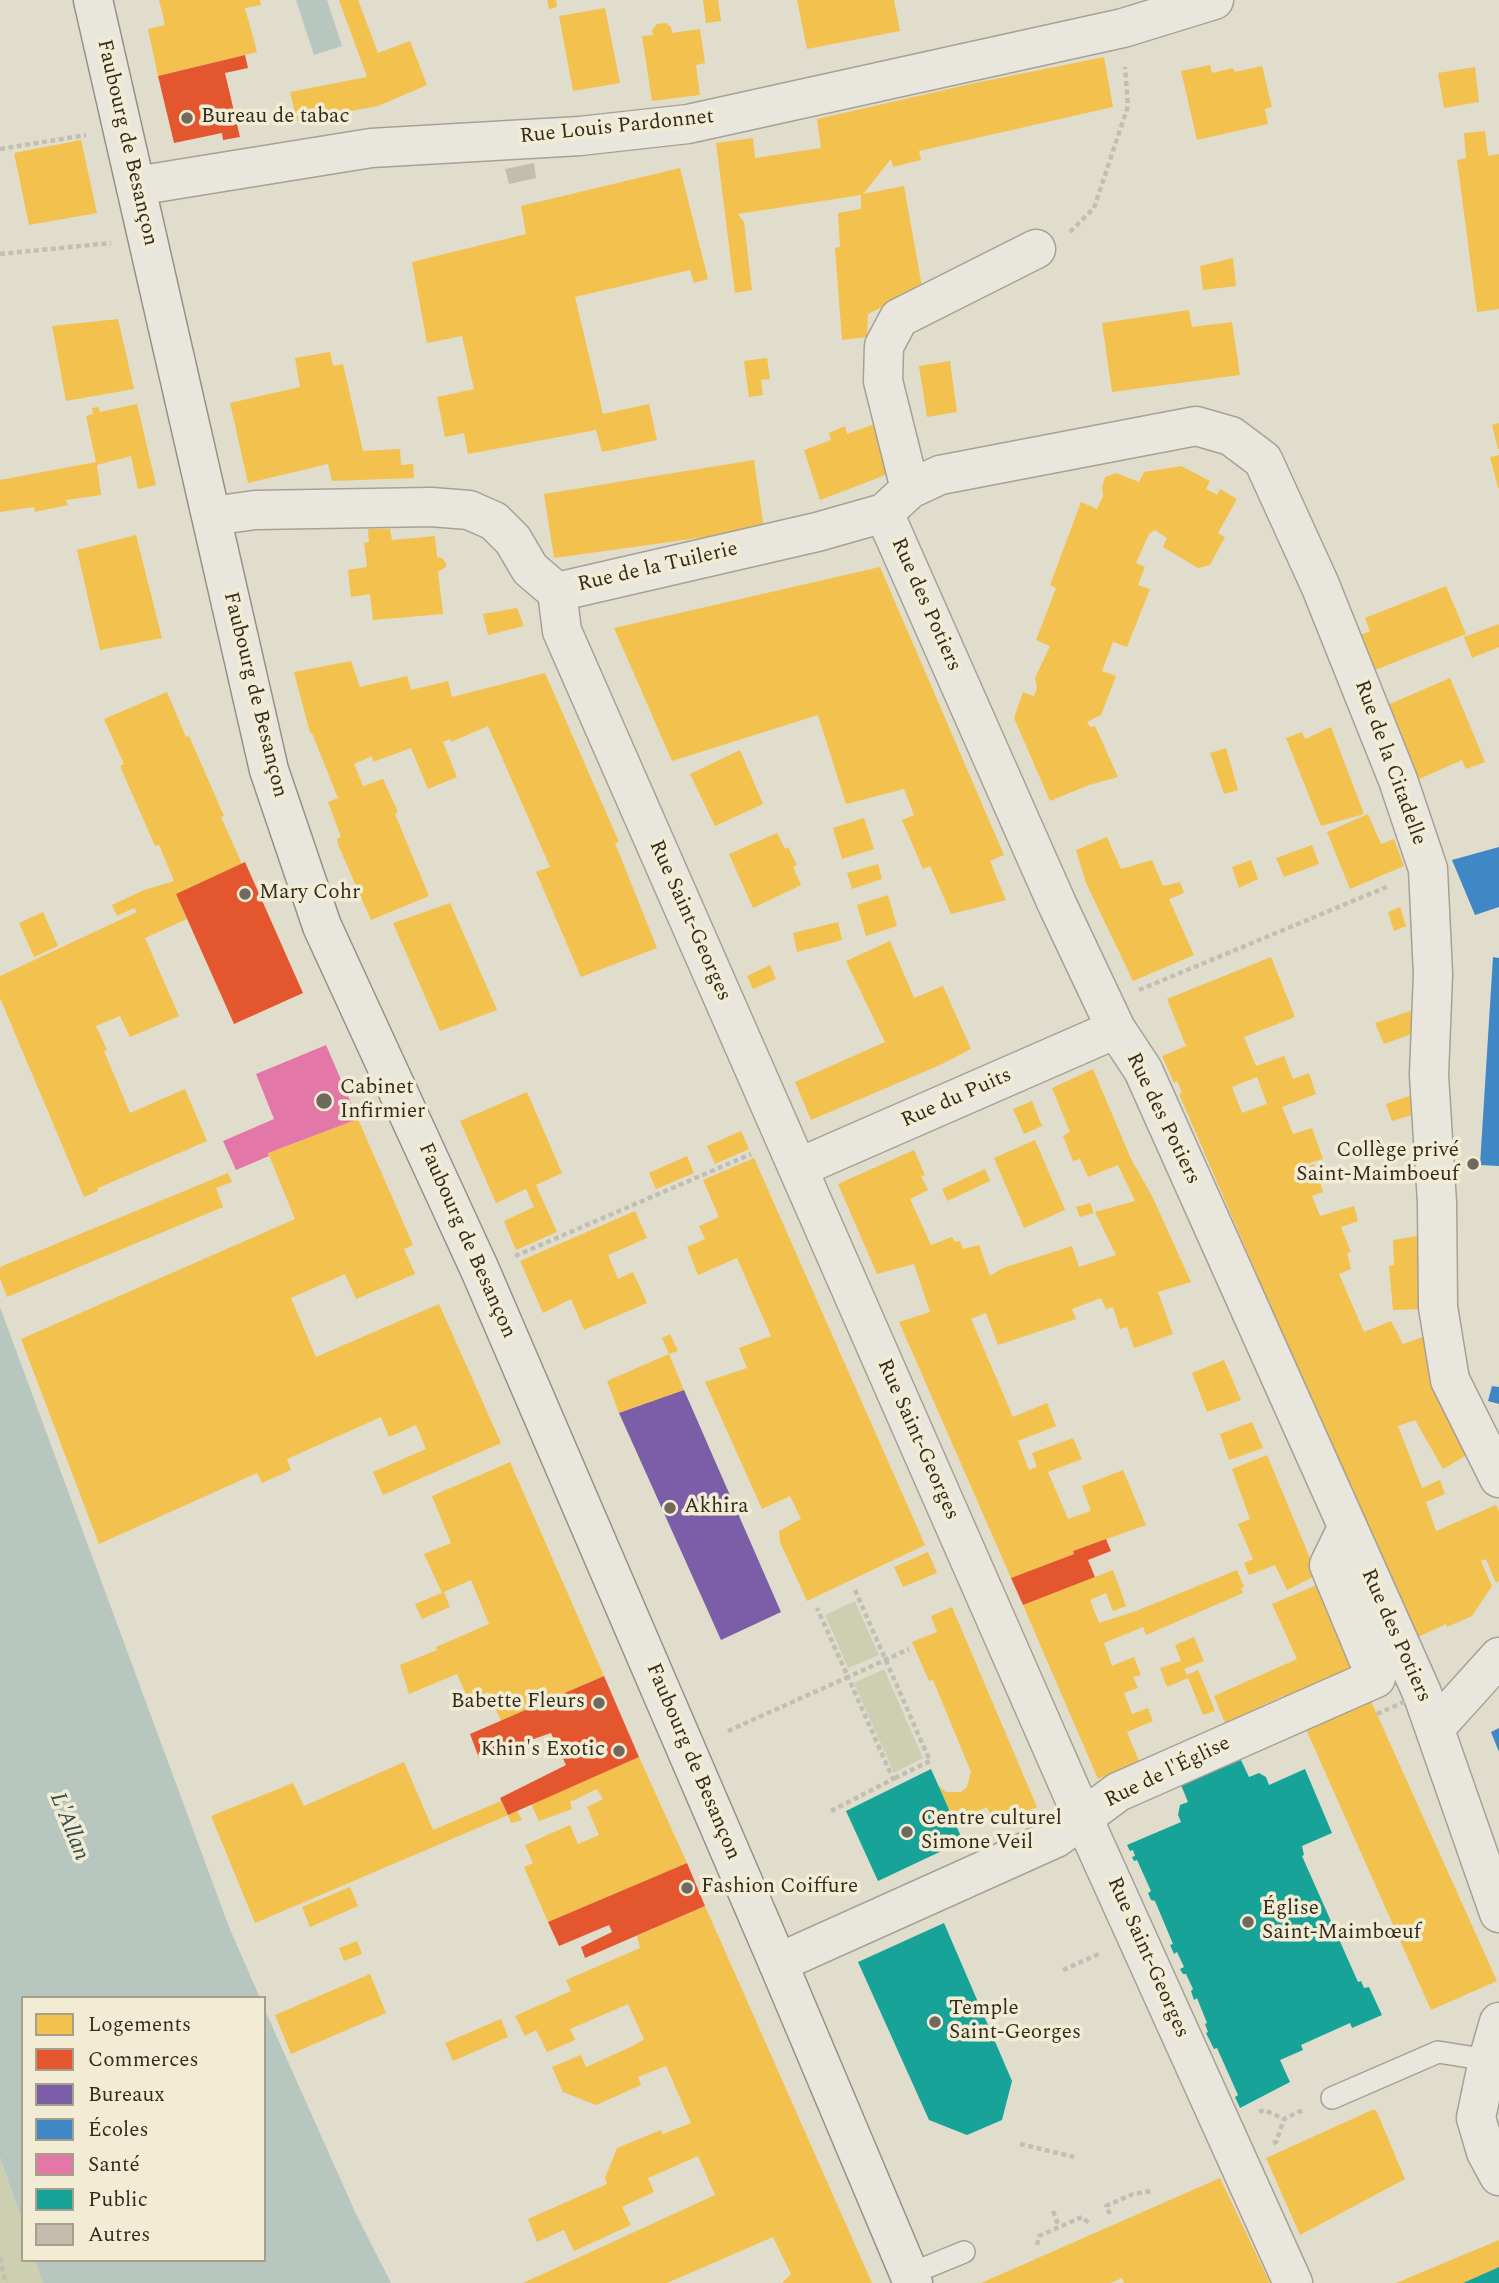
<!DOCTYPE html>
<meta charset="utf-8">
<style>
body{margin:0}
#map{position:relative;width:1499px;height:2283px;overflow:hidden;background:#e1ddcc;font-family:Spectral,serif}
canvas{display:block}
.legend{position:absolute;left:21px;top:1996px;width:245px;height:266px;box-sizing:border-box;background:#f1ecd3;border:2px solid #a59f8b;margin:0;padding:9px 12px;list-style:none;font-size:21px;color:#332b1f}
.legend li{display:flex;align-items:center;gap:14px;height:35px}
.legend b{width:35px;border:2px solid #a59f8b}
</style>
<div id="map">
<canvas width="1499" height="2283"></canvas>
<ul class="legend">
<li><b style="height:19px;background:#f2c14e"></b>Logements</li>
<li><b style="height:19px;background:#e4572e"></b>Commerces</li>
<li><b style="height:19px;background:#7b5ea7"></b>Bureaux</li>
<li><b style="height:19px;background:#3f88c5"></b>Écoles</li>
<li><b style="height:19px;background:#e377a8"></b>Santé</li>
<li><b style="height:19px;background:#17a398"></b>Public</li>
<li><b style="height:19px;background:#c4bcad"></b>Autres</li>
</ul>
</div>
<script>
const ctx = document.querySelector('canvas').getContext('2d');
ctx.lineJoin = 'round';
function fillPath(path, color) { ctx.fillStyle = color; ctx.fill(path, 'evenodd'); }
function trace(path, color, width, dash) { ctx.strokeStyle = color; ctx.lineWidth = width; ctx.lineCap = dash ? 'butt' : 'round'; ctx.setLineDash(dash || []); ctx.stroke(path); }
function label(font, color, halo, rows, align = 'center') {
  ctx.font = font + ' Spectral,serif'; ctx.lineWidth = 7; ctx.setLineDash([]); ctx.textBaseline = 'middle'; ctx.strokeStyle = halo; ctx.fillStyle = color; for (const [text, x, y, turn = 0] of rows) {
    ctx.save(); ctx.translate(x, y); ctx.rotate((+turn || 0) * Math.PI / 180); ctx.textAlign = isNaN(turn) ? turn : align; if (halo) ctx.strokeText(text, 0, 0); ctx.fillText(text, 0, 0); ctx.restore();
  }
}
fillPath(new Path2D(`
 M855 1601 879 1655 848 1668 825 1615Z
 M884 1669 923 1758 894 1773 854 1683Z
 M0 2157 23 2224V2260H35L43 2283H0Z`), '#ccd0b0');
fillPath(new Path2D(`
 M296 0H327L342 46 314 55Z
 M0 1307 229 1927 260 1998H23V2224L0 2157Z
 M264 2008 356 2214 391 2283H43L35 2260H264Z`), '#b7c6be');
fillPath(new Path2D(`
 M159 0H260L261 5 245 8 257 52 158 76 148 29 165 25Z
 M339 0H358L378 53 410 41 427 85 378 106 297 121 290 92 367 77Z
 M547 0H556L557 7 549 9Z
 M703 0H718L721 21 706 23Z
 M797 0H894L900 31 807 49Z
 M605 8 620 83 573 91 559 16Z
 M666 23 671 27 672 33 700 29 705 63 696 65 700 95 652 101 642 36 653 35 652 30 657 24Z
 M1104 57 1113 107 919 151 921 160 893 167 891 159 863 194 904 186 922 287 868 314 867 337 842 340 835 248 840 247 838 213 861 209V195L738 214 744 222 752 290 735 293 716 143 753 138 755 158 821 148 817 119 975 83Z
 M1210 65 1212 73 1233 68 1235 72 1262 66 1272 107 1265 109 1268 124 1197 140 1181 71Z
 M1475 67 1479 102 1444 108 1438 73Z
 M1485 131 1488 156 1499 154V309L1477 312 1457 160 1466 158 1464 133Z
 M81 140 97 213 29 225 14 153Z
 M680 168 708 279 694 283 690 270 575 297 603 414 649 404 657 440 602 452 596 430 468 454 464 433 445 437 437 397 474 389 462 336 427 343 412 262 526 234 521 206Z
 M1233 258 1236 286 1203 290 1200 266Z
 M1189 310 1192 327 1232 322 1240 375 1112 392 1102 323Z
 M118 319 134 389 66 401 52 326Z
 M330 352 333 366 343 364 363 451 400 449 401 465 413 464 414 478 332 481 328 464 248 483 230 403 300 387 295 358Z
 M767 358 770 379 761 380 763 395 749 397 744 361Z
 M950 361 957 412 927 417 919 366Z
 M137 404 156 485 138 489 131 456 97 465 101 495 66 500 68 505 35 512 34 507 0 512V480L96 462 86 416 93 414 92 408 98 407 100 412Z
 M1499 423V449H1498L1492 425Z
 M875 424 888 474 820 500 804 450 831 440 829 433 845 426 847 434Z
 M1499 455V488H1498L1490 457Z
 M754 460 764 529 554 558 544 494Z
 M1181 466 1210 481 1206 489 1217 495 1220 489 1237 499 1218 533 1225 537 1210 565 1198 568 1163 547 1167 538 1155 530 1149 534 1136 563 1145 567 1138 585 1150 589 1127 647 1113 642 1102 671 1116 676 1101 715 1087 722 1090 727 1095 726 1118 777 1089 785 1050 801 1014 718 1023 692 1034 696 1037 688 1035 678 1050 646 1036 640 1056 588 1050 585 1081 502 1097 509 1103 496 1102 487 1105 477 1116 473 1139 482 1144 472Z
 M368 529H390L392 540 435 536 437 557 442 558 446 563V567L438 572 443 614 373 620 370 594 351 597 348 570 367 567 364 543 369 542Z
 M136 535 162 638 100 650 77 550Z
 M880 567 1004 855 990 861 1006 900 951 914 930 866 923 869 902 820 914 815 904 789 846 804 818 715 672 761 614 628Z
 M1446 586 1466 634 1370 672 1355 637 1370 631 1365 618Z
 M517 608 524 626 488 635 483 614Z
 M1499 624V647L1472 658 1464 637Z
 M351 661 360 687 407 676 411 690 448 681 452 697 545 673 619 842 615 843 657 948 581 977 536 872 550 867 488 726 451 742 450 739 443 742 457 777 428 789 411 748 373 762 372 756 354 764 363 786 383 779 398 812 395 814 429 896 371 920 339 847 337 839 341 837 328 802 338 798 312 733H310L294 672Z
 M1450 678 1485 762 1466 769 1462 760 1417 780 1385 706Z
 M167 692 186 737 189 736 224 816 221 817 242 864 176 894 187 919 145 938 179 1016 130 1037 120 1016 96 1026 107 1050 104 1051 130 1113 185 1089 207 1141 98 1188V1191L84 1197 0 998V976L137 912 134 908 117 916 112 905 144 890 174 881 159 845 155 846 120 766 124 764 104 719Z
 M1331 727 1364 814 1321 826 1286 738 1302 732 1305 739Z
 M1226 748 1238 790 1224 794 1210 753Z
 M740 750 763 804 715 826 690 774Z
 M1368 814 1381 844 1394 839 1404 866 1350 889 1327 832Z
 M864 818 874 849 842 859 833 828Z
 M777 833 785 849 788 847 797 865 793 867 801 885 753 908 729 854Z
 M1107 837 1121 869 1152 860 1163 886 1180 882 1184 893 1169 899 1194 955 1133 981 1086 883 1076 850Z
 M1312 845 1319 864 1284 877 1276 858Z
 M1251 860 1258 879 1239 888 1232 867Z
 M878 864 882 879 852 889 847 873Z
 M888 895 897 926 866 936 857 905Z
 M450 903 497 1010 440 1031 393 923Z
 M1400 907 1406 926 1394 931 1388 912Z
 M43 912 58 946 34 957 19 923Z
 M838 922 842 940 797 952 793 933Z
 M890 941 914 998 943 986 971 1049 940 1065 811 1120 795 1082 885 1042 846 961Z
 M1271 957 1295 1017 1244 1037 1256 1066 1284 1056 1293 1079 1309 1073 1316 1094 1282 1107 1293 1134 1312 1128 1323 1159 1296 1167 1297 1170 1314 1164 1323 1192 1312 1196 1320 1216 1354 1206 1358 1221 1341 1227 1351 1252 1347 1253 1351 1269 1339 1274 1364 1332 1391 1321 1403 1344 1428 1335 1472 1452 1443 1469 1415 1420 1398 1426 1422 1488 1440 1480 1445 1494 1426 1502 1436 1531 1496 1505 1499 1511V1581L1496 1583 1486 1559 1481 1561 1492 1586 1472 1616 1447 1627 1446 1624 1416 1638 1269 1306 1270 1305 1179 1094 1182 1093 1177 1081 1174 1083 1162 1056 1186 1046 1167 999ZM1257 1077 1267 1104 1242 1113 1232 1087Z
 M770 965 776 979 753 989 747 976Z
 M1416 1009 1417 1032 1384 1044 1375 1023Z
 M1093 1069 1131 1159 1152 1196 1191 1282 1158 1292 1173 1334 1134 1348 1127 1327 1120 1329 1113 1307 1106 1309 1101 1298 1072 1309 1076 1319 998 1345 986 1313 971 1319 1013 1417 1047 1403 1056 1426 1018 1441 1029 1470 1037 1467 1032 1453 1073 1438 1082 1459 1048 1472 1068 1519 1091 1511 1082 1486 1123 1470 1146 1525 1073 1551 1074 1554 1011 1578 899 1322 930 1312 914 1264 877 1274 838 1184 914 1150 925 1175 921 1176 928 1190 910 1199 931 1245 952 1237 955 1242 960 1241 963 1249 979 1245 990 1276 1003 1268 1072 1246 1079 1267 1116 1255 1095 1212 1135 1201 1118 1165 1088 1177 1080 1159 1073 1161 1063 1136 1070 1132 1052 1088Z
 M527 1092 562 1173 536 1185 557 1232 516 1250 504 1221 534 1207 526 1189 496 1203 460 1121Z
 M1412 1095 1418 1113 1392 1121 1386 1104Z
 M1032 1101 1042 1126 1024 1134 1013 1109Z
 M358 1119 413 1245 404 1249 415 1274 356 1299 345 1274 291 1298 316 1357 439 1304 501 1443 383 1495 373 1472 426 1449 416 1425 389 1437 381 1417 287 1459 291 1470 262 1483 257 1473 99 1544 21 1339 295 1219 268 1153Z
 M741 1131 749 1149 715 1164 707 1146Z
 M1035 1140 1065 1210 1024 1228 994 1158Z
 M687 1156 694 1173 656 1189 649 1173Z
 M754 1158 925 1545 807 1601 780 1542 779 1531 801 1519 790 1496 762 1509 705 1382 747 1368 739 1348 771 1336 737 1258 698 1275 687 1247 705 1239 699 1226 719 1217 703 1180Z
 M985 1169 990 1181 947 1201 942 1189Z
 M228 1173 232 1182 216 1188 223 1207 7 1297 0 1278V1267Z
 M1090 1203 1094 1213 1080 1217 1076 1207Z
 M635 1211 647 1238 608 1255 618 1279 633 1272 647 1303 584 1330 571 1299 543 1313 520 1261Z
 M1423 1235 1426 1309 1393 1310 1389 1266 1394 1265 1393 1240Z
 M670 1334 678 1351 669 1354 662 1338Z
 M669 1354 684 1390 619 1413 607 1381Z
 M1224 1360 1241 1400 1207 1412 1192 1373Z
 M1252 1422 1263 1448 1229 1460 1220 1434Z
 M1267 1455 1317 1575 1287 1590 1275 1565 1249 1575 1244 1563 1253 1559 1238 1524 1250 1519 1232 1469Z
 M510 1462 604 1676 501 1721 488 1692 469 1701 457 1674 409 1694 400 1665 437 1650 436 1647 489 1624 471 1580 444 1592 450 1607 422 1619 415 1604 442 1593 424 1554 451 1543 432 1496Z
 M928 1552 937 1573 903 1587 894 1567Z
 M1113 1570 1126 1606 1113 1611 1106 1593 1090 1600 1099 1623 1136 1611 1237 1570 1244 1587 1241 1588 1243 1593 1146 1635 1143 1627 1104 1643 1112 1666 1134 1657 1141 1675 1133 1677 1138 1688 1124 1693 1132 1714 1148 1708 1153 1721 1127 1732 1139 1761 1098 1779 1023 1605Z
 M1319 1584 1357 1668 1285 1700 1283 1696 1225 1723 1214 1696 1297 1659 1272 1604Z
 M952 1607 1037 1807 996 1826 987 1807 955 1822 938 1785 946 1792H961L967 1787 971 1772 933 1680 929 1681 912 1642 937 1632 931 1616Z
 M1194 1637 1204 1661 1184 1669 1187 1675 1198 1670 1210 1698 1215 1711 1203 1715 1188 1678 1167 1687 1160 1668 1181 1661 1175 1645Z
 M1370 1699 1497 1981 1431 2010 1305 1727Z
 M639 1757 687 1863 548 1922 524 1867 533 1863 525 1845 570 1825 578 1844 599 1835 587 1807 603 1799 597 1789 570 1802 572 1809 539 1821 531 1804Z
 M404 1762 433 1830 501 1801 508 1815 255 1923 211 1816 293 1783 304 1806Z
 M517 1811 522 1820 511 1823 508 1815Z
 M350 1887 358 1906 310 1927 302 1907Z
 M705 1906 872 2283H782L791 2274 773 2237 667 2283H523L715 2195 698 2156 648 2178 654 2192 622 2207 631 2225 574 2251 564 2230 537 2242 528 2219 607 2184 605 2178 617 2148 661 2130 663 2134 691 2123 666 2066 638 2077 641 2085 596 2105 563 2092 552 2067 581 2055 586 2067 635 2045 644 2039 628 2004 570 2029 575 2040 547 2052 536 2030 525 2036 515 2016 571 1991 566 1980 640 1948 637 1936Z
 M357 1941 362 1954 344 1961 339 1948Z
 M370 1974 386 2013 291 2054 275 2015Z
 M501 2019 508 2037 453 2061 445 2043Z
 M1372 2110H1376L1405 2179 1300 2235 1266 2158Z
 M1220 2178 1270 2283H1124L1122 2278 1111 2283H981Z
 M1499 2240V2267L1463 2283H1396Z`), '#f2c14e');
fillPath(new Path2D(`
 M245 55 248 68 225 73 240 137 223 140 222 133 174 143 158 76Z
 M245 862 303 993 234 1024 176 894Z
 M1106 1539 1111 1551 1088 1560 1095 1577 1023 1605 1011 1578 1074 1554 1073 1551Z
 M604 1676 639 1757 508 1815 500 1798 566 1765 551 1733 479 1758 470 1734Z
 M687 1863 705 1906 585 1958 581 1947 612 1932 609 1925 559 1946 548 1922Z`), '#e4572e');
fillPath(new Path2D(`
 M684 1390 781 1612 721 1640 619 1413Z`), '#7b5ea7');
fillPath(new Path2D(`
 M1499 847V907L1475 915 1452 860Z
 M1493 957 1499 958V1166L1480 1165Z
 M1492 1386 1499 1387V1404L1488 1401Z
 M1499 1728V1752L1491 1732Z`), '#3f88c5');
fillPath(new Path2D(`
 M326 1045 358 1119 268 1153 269 1156 236 1170 223 1141 274 1119 256 1074Z`), '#e377a8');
fillPath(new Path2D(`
 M1241 1760 1249 1777 1259 1773 1266 1777 1269 1785 1305 1769 1332 1833 1302 1846 1304 1855 1302 1856 1358 1982 1361 1981 1364 1988 1369 1987 1382 2015 1352 2028 1350 2023 1301 2045 1303 2050 1280 2060 1290 2082 1240 2108 1235 2097 1238 2095 1217 2048 1214 2049 1206 2033 1208 2032 1205 2024 1207 2023 1197 1998 1194 2000 1191 1991 1193 1989 1186 1974H1183L1180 1969 1184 1967 1177 1952 1174 1954 1170 1945 1173 1944 1155 1901 1151 1900 1148 1893 1151 1891 1137 1860 1134 1861 1132 1857 1135 1856 1133 1850 1130 1851 1127 1845 1181 1822 1178 1815 1180 1805 1188 1802 1181 1785Z
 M931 1769 963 1841 878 1881 846 1811Z
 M944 1923 1012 2081 1002 2120 967 2135 929 2120 858 1962Z
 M1499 2267V2283H1463Z`), '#17a398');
fillPath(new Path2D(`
 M534 163 536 178 509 184 505 169Z`), '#c4bcad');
const service = new Path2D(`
 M1332 2098 1438 2052 1488 2060
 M910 2274 964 2252`);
const minor = new Path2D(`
 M136 186 371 148 580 136 688 124 1123 28 1214 0
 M910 489 883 381 884 346 899 318 1036 249
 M884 513 1057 904 1116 1029 1143 1070 1422 1693 1499 1913
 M557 592 817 532 884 513 910 489 940 475 1196 426 1231 436 1263 460 1320 585 1398 780 1428 869 1433 974 1429 1075 1437 1203 1438 1307 1450 1380 1499 1478
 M798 1168 1116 1029
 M1435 1728 1499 1657
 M778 1963 1056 1838 1118 1792 1376 1678 1329 1565 1347 1528
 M1499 2022 1488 2060 1476 2118 1486 2152 1499 2176`);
const tertiary = new Path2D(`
 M212 516 255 510 431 507 469 510 494 521 513 540 530 569 557 592 562 631 1083 1818 1293 2283`);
const secondary = new Path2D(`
 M93 0 269 770 322 926 480 1270 778 1963 913 2283`);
trace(service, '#a6a195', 24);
trace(minor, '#a6a195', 41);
trace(tertiary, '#a6a195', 41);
trace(secondary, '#969185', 41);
trace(new Path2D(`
 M0 149 86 135
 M1070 232 1094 208 1128 106 1125 67
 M0 254 111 243
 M1139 990 1389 886
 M515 1256 751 1154
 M855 1590 930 1761 893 1779
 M728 1731 848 1677 817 1608
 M831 1811 893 1779 848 1677 909 1649
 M1063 1970 1101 1953
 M1259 2112 1264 2110 1284 2119
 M1273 2143 1276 2142 1284 2119 1305 2109
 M1020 2144 1074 2157
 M1053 2211 1059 2227
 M1110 2214 1106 2206 1133 2194 1152 2191
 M1037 2245 1039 2236 1082 2217 1089 2223
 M0 2258 6 2283`), '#c1beb4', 4.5, [5, 3.5]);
trace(service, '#e9e7dd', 21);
trace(minor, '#e9e7dd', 38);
trace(tertiary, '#e9e7dd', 38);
trace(secondary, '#e9e7dd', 38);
trace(new Path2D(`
 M1377 1714 1406 1701`), '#c1beb4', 4.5, [5, 3.5]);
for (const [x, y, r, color] of [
 [187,118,7,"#70695c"],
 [245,894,7,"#70695c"],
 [324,1101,9,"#70695c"],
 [1473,1164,7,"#70695c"],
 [670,1508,7,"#70695c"],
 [599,1703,7,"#70695c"],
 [619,1751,7,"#70695c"],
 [907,1832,7,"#70695c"],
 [687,1888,7,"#70695c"],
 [1248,1922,7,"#70695c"],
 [935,2022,7,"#70695c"]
]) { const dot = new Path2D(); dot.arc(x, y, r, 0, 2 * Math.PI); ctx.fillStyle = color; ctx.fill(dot); trace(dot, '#f1ecd3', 2.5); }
label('21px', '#332b1f', '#f1ecd3', [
 ["Bureau de tabac",201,118],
 ["Mary Cohr",259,894],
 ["Cabinet",340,1089],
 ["Infirmier",340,1113],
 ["Collège privé",1459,1152,"right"],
 ["Saint-Maimboeuf",1459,1176,"right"],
 ["Akhira",684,1508],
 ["Babette Fleurs",585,1703,"right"],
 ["Khin's Exotic",605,1751,"right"],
 ["Centre culturel",921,1820],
 ["Simone Veil",921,1844],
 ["Fashion Coiffure",701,1888],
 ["Église",1262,1910],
 ["Saint-Maimbœuf",1262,1934],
 ["Temple",949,2010],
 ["Saint-Georges",949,2034]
], 'left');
label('21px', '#332b1f', '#f1ecd3', [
 ["Rue Louis Pardonnet",617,128,-6],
 ["Faubourg de Besançon",126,143,77],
 ["Rue de la Tuilerie",658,568,-13],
 ["Rue des Potiers",925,605,66],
 ["Faubourg de Besançon",254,695,76],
 ["Rue de la Citadelle",1389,763,70],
 ["Rue Saint-Georges",689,921,66],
 ["Rue du Puits",957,1099,-24],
 ["Rue des Potiers",1162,1119,64],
 ["Faubourg de Besançon",466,1241,66],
 ["Rue Saint-Georges",917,1440,66],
 ["Rue des Potiers",1395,1636,66],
 ["Faubourg de Besançon",692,1762,67],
 ["Rue de l'Église",1168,1773,-26],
 ["Rue Saint-Georges",1147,1958,66]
]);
label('italic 23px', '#304f51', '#f1ecd3', [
 ["L'Allan",68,1827,68]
]);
</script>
